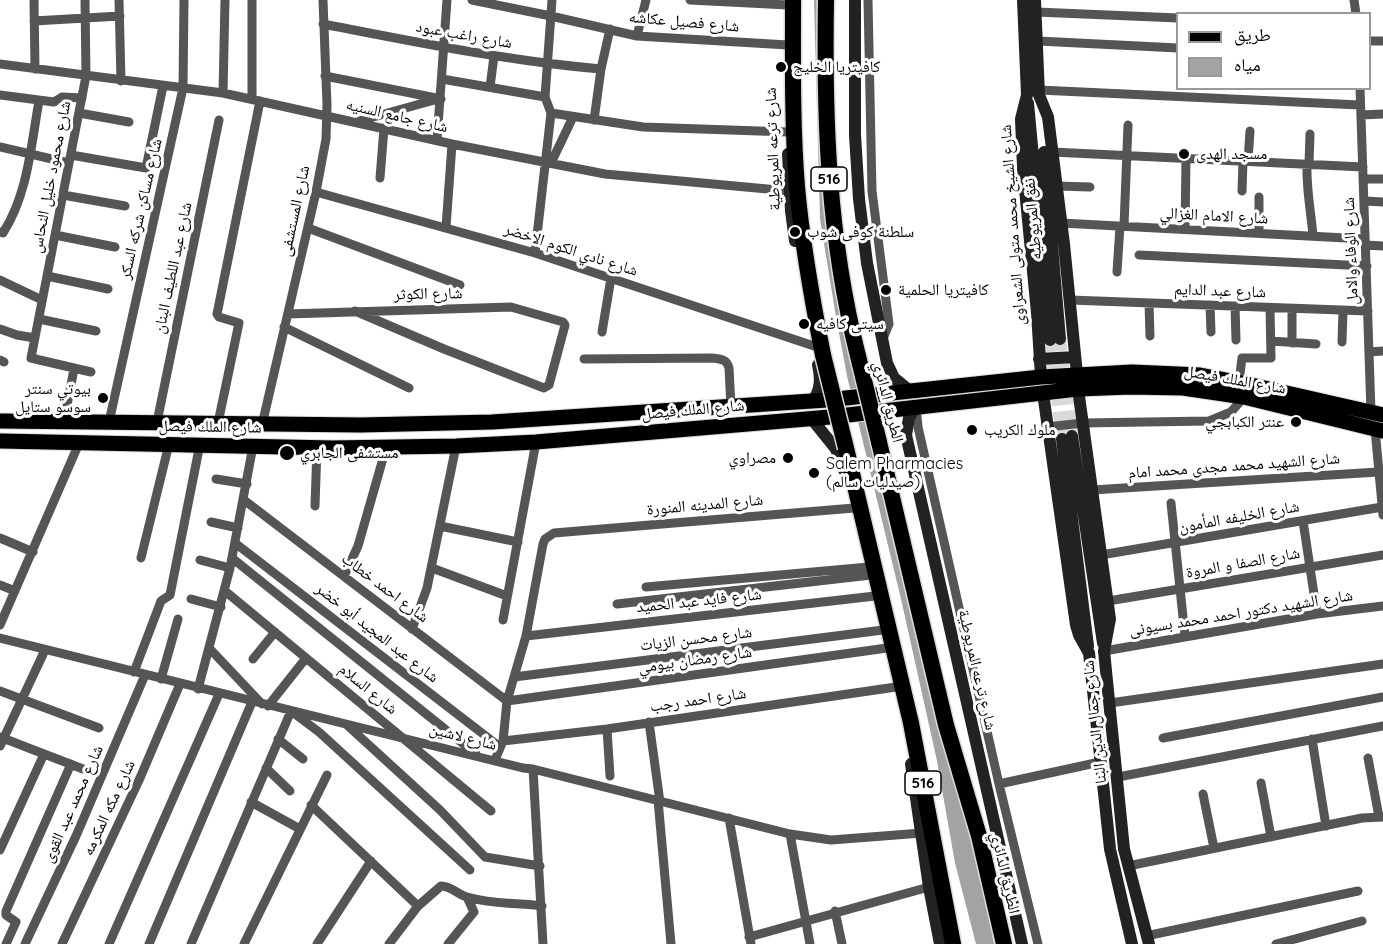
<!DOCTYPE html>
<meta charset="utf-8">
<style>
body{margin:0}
#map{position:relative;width:1383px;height:944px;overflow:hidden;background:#fff;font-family:Quicksand,"Noto Naskh Arabic",sans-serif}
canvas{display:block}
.legend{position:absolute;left:1176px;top:12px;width:195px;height:78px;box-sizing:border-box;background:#fff;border:2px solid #999;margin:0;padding:8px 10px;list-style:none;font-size:18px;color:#000}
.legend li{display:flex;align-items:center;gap:12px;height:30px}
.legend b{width:30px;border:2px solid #999}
</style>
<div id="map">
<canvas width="1383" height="944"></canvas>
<ul class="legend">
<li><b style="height:8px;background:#000"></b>طريق</li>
<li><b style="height:16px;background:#a3a3a3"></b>مياه</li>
</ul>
</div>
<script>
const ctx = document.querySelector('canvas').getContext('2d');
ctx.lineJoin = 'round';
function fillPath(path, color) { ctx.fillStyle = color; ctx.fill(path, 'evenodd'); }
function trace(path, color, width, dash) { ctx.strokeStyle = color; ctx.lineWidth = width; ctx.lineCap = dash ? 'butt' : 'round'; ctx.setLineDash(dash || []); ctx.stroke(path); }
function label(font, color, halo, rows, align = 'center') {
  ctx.font = font + ' Quicksand,"Noto Naskh Arabic",sans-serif'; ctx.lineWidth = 6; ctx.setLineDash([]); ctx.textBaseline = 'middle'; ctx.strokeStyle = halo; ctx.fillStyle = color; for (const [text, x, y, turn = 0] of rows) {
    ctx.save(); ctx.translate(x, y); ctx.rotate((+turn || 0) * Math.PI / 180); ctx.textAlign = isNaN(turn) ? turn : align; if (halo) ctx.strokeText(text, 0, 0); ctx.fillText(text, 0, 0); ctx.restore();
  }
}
fillPath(new Path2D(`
 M814 0H833L836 222 955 747 994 944H976L955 863 937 761 901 599 847 376 836 317 820 219Z`), '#a3a3a3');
trace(new Path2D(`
 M1060 339 1072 435
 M1050 340 1062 439`), '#d9d9d9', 12, [12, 6]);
const primary = new Path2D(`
 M0 421 361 425 492 422 827 400 1041 377 1132 372 1200 375 1247 384 1383 415
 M0 441 333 448 456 446 536 442 830 417 1078 389 1130 387 1183 388 1244 397 1383 431`);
const highway = new Path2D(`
 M793 0C793 62 792 125 797 187 802 244 812 299 823 355
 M826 0C824 122 828 237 858 356
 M879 442 946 725 979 836 1004 944
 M846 448 911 723 953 944`);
trace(primary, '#dbdbdb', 17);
trace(highway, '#dbdbdb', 19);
trace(new Path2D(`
 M34 0 35 69
 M85 0 86 76 31 358 91 372
 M119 0 121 81
 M472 0 551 16 637 36 788 45
 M690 0 788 5
 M868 0 872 191 889 324 882 341
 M1354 0 1356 14
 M1036 12 1178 18
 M34 21 120 16
 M323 24C416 42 508 61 601 69
 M637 36 646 0
 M1038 41 1178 48
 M1370 41H1383
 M0 64 223 93 452 144 605 174 789 191
 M325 76 441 99
 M442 79 545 97
 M490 87 494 56
 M1360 88 1371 412H1375
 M1039 90 1360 105
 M223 93 225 0
 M0 95 54 102 62 97 82 98
 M252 99V0
 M79 113 129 122
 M551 113 643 127 788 132
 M1361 115 1383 114
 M594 120 601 69 610 29
 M359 121 438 99
 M437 140 447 0
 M0 147 69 163
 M1052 152 1363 167
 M71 155 146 168 163 86
 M1248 161 1250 131
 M551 163 573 117
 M1307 164C1306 189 1311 211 1313 236
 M1309 164 1310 134
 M380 178 384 128
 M1363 179H1383
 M1056 186 1090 187
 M1242 191 1243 161
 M316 192 535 253 814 346
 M63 195 125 206
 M1365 201 1383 202
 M1061 223 1365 239
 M1124 226 1128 125
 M446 227 452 144
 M308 228 460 285
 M1185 229 1186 159
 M0 232 3 233C28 194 31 145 39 101
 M1259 233V197
 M55 235 115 247
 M1366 245 1383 246
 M535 253 551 113 545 97 552 0
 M1139 255 1367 266
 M1117 272 1120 226
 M47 276 108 289
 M0 280 42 300
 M1070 300 1368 311
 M1149 303 1150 336
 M1210 305 1211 332
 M1235 306 1236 340
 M1292 309V343
 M288 314 511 307 563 322 565 325 549 385 544 388 444 349 355 311
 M39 319 96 331
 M284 327 409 388
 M0 329 17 335 35 338
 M602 332 611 278
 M1271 341 1316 344
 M1342 342 1343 311
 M1369 352 1383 351
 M584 359 712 358C720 359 727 359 729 368L731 407
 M0 360 4 362
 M1239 382 1242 358H1271L1270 308
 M916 406 918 427 999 784 1038 944
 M64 421 74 369
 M109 422 183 88 184 0
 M157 422 219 120
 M218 423 239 323 219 317 217 314 260 101
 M262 425 316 192 326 139 327 105 323 0
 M1047 427 1083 423 1209 421 1231 412 1244 397
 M1375 429 1383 515
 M216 479 247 484
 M1092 490 1378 472
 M244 500 507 701 887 648
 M1171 503 1185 636
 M315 506 317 447
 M1303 521 1317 614
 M211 522 238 528
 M440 526 518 542
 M0 538 33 552
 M235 543 500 747
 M1101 555 1382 507
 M141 558 169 444
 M232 558 476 754
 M200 560 230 568
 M432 568 507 596
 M344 576 358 546 386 448
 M0 585 15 591
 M646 587 869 567
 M225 591 491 811
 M191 599 221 607
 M1108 601 1383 555
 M617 604 871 575
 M503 620 536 442
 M0 625 80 441
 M412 629 427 588 456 446
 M526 636 875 596
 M0 638 523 768 533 769 790 834 831 840 922 833
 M210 649 262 704
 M1104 651 1317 614 1383 606
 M253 659 275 632
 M134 672 161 601 170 595 200 444
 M514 677 883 630
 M161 679 178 619
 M198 689 230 568 253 446
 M0 691 99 728
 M1110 703 1383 664
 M268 706 306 658
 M649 722 660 802
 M347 725 440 810 485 857 540 866
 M607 729 610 776
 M0 737 83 769
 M1163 738 1383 697
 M278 739 303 759
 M1312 739 1326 826
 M503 741 607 729 896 687
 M0 746 45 650
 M1368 758 1379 817
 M495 760 503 741 507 701 526 636 543 544 545 539 554 533 854 508
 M266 768 290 791
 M533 769 543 944
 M1118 777 1383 726
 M1261 783 1271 837
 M999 784 1100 762
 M1203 794 1214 848
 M658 800 671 944
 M251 802 300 829
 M311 805 418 906
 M729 818 751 944
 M790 834 810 944
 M0 850 44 754
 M1128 866 1362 818 1383 817
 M835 911 842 944
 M1146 936 1358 891
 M749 937 929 887
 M6 944 16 922 6 915V911L71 764
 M25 944 76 836 145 675
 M62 944 140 778 180 684
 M109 944 219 694
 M149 944 252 702
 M191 944 291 711 319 732 470 870
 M244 944 327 775
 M317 944 371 861
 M389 944 418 906 441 886C451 886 457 894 467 897 490 904 518 903 542 906
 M448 944 474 912 467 897
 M1276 944 1362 921`), '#555', 9);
trace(new Path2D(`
 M855 0V135L859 199 867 263 887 363 894 378 910 391
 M1023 0 1027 95 1021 119 1023 169 1037 313 1041 377
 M1035 0 1039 95 1048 117 1064 244 1077 374
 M1028 103 1050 340
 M1044 152 1060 339
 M788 154 791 211 795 241
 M1039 359 1075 357
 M1078 389 1110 619 1104 651 1124 849 1149 944
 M1043 393 1076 625 1079 635 1089 653 1110 849 1132 944
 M813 401C821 389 821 378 818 365
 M916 406 909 418 906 435 1022 944
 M811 418 836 449 844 470
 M1072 436 1103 643
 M1062 439 1088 646
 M911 764 929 887 940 944`), '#222', 12);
trace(primary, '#000', 15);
trace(highway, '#000', 16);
const highwayBridge = new Path2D(`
 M823 355 846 448
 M858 356 879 442`);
trace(highwayBridge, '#dbdbdb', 19, []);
trace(highwayBridge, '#000', 16);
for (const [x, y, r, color] of [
 [781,67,6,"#000"],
 [1184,154,6,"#000"],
 [795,232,6,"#000"],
 [886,290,6,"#000"],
 [804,324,6,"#000"],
 [103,398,6,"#000"],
 [1296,422,6,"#000"],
 [972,430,6,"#000"],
 [287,453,8,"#000"],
 [788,458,6,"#000"],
 [814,473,6,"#000"]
]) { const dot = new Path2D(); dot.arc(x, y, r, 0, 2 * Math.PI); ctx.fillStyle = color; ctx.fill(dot); trace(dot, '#fff', 2); }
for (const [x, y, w] of [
 [829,179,36],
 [923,783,36]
]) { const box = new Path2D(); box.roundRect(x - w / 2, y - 12, w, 24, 4.5); ctx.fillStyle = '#fff'; ctx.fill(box); trace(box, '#000', 1.5); }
label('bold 15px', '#000', null, [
 ["516",829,179],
 ["516",923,783]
]);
label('16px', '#000', '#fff', [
 ["شارع فصيل عكاشه",684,22,5],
 ["شارع راغب عبود",464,35,10],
 ["شارع جامع السنيه",397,116,13],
 ["شارع ترعه المريوطية",773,149,-92],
 ["شارع محمود خليل النحاس",51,177,-79],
 ["شارع مساكن شركه السكر",141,209,-77],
 ["شارع المستشفى",295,211,-78],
 ["شارع الامام الغزالي",1214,216,3],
 ["نفق المريوطيه",1033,219,-95],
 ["شارع الشيخ محمد متولى الشعراوى",1013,225,-94],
 ["شارع نادي الكوم الاخضر",571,250,18],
 ["شارع الوفاء والامل",1351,251,-92],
 ["شارع عبد اللطيف البنان",173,268,-78],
 ["شارع عبد الدايم",1220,291,2],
 ["شارع الكوثر",428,294,-1],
 ["شارع الملك فيصل",1235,380,10],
 ["الطريق الدائري",888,402,76],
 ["شارع الملك فيصل",693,410,-5],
 ["شارع الملك فيصل",210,427,1],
 ["شارع الشهيد محمد مجدى محمد امام",1234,466,-4],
 ["شارع المدينه المنورة",705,505,-5],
 ["شارع الخليفه المأمون",1239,517,-10],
 ["شارع الصفا و المروة",1243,563,-10],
 ["شارع احمد خطاب",385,588,37],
 ["شارع فايد عبد الحميد",699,601,-6],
 ["شارع الشهيد دكتور احمد محمد بسيونى",1241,613,-9],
 ["شارع عبد المجيد أبو خضر",377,633,38],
 ["شارع محسن الزيات",696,639,-7],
 ["شارع رمضان بيومي",695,660,-8],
 ["شارع ترعه المريوطية",977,670,77],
 ["شارع السلام",368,689,39],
 ["شارع احمد رجب",698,700,-8],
 ["شارع جمال الدين البنا",1095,722,-96],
 ["شارع لاشين",463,737,14],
 ["شارع محمد عبد القوى",73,804,-66],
 ["شارع مكه المكرمه",109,808,-65],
 ["الطريق الدائري",1005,873,77]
]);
label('16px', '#000', '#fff', [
 ["كافيتريا الخليج",793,67],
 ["مسجد الهدى",1196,154],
 ["سلطنة كوفى شوب",807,232],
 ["كافيتريا الحلمية",898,290],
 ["سيتى كافيه",816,324],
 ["بيوتي سنتر",91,389,"right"],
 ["سوسو ستايل",91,407,"right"],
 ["عنتر الكبابجي",1284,422,"right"],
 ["ملوك الكريب",984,430],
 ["مستشفى الجابري",300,453],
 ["مصراوي",776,458,"right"],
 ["Salem Pharmacies",826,464],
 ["(صيدليات سالم)",826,482]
], 'left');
</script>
